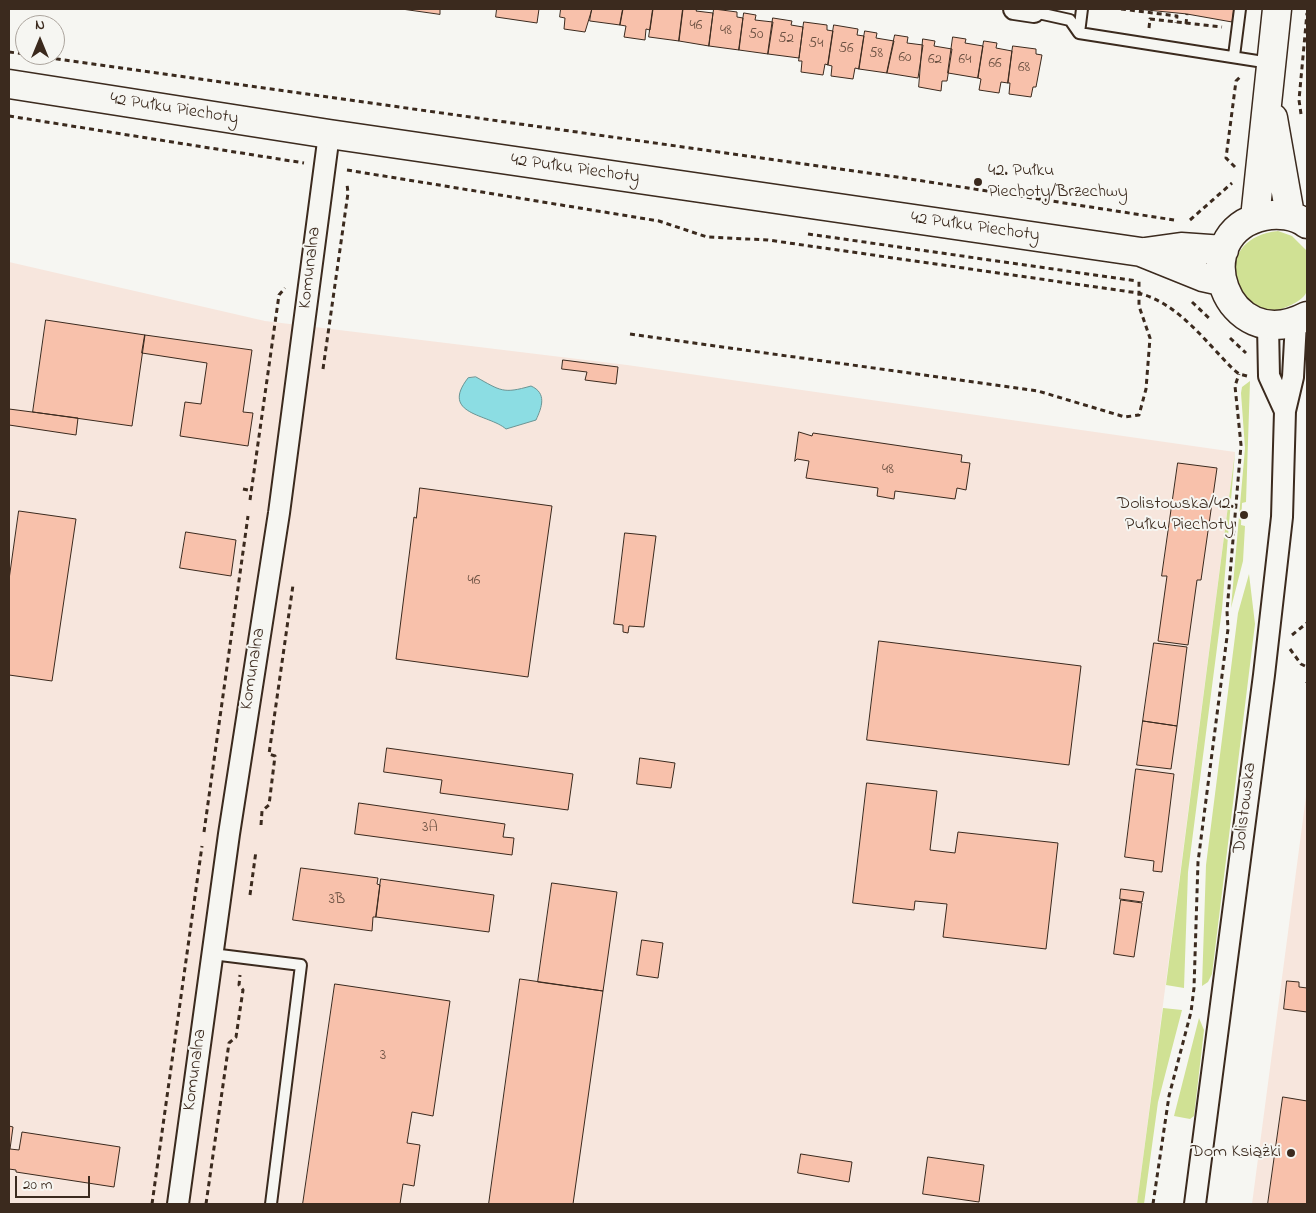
<!DOCTYPE html>
<meta charset="utf-8">
<style>
body{margin:0}
#map{position:relative;width:1316px;height:1213px;overflow:hidden;background:#f6f6f2;font-family:"Indie Flower",sans-serif}
canvas{display:block}
.frame{position:absolute;inset:0;border:10px solid #3b2a1e;pointer-events:none}
.north{position:absolute;left:15px;top:15px;width:50px;height:50px;box-sizing:border-box;background:#f6f6f2;border:1px solid #aba49d;border-radius:50%;rotate:0deg;font-size:14px;font-weight:700;line-height:20px;text-align:center;color:#3b2a1e}
.north::after{content:'';display:block;margin:auto;width:18px;height:22px;background:#3b2a1e;clip-path:polygon(50% 0,100% 100%,50% 72%,0 100%)}
.scale{position:absolute;left:15px;top:1176px;width:75px;height:22px;box-sizing:border-box;border:2px solid #3b2a1e;border-top:0;padding-left:6px;font-size:15px;line-height:18px;white-space:nowrap;color:#3b2a1e;-webkit-text-stroke:4px #f6f6f2;paint-order:stroke}
</style>
<div id="map">
<canvas width="1316" height="1213"></canvas>
<div class="frame"></div>
<div class="north">N</div>
<div class="scale">20 m</div>
</div>
<script>
const ctx = document.querySelector('canvas').getContext('2d');
ctx.lineJoin = 'round';
function fillPath(path, color) { ctx.fillStyle = color; ctx.fill(path, 'evenodd'); }
function trace(path, color, width, dash) { ctx.strokeStyle = color; ctx.lineWidth = width; ctx.lineCap = dash ? 'butt' : 'round'; ctx.setLineDash(dash || []); ctx.stroke(path); }
function label(font, color, halo, rows, align = 'center') {
  ctx.font = font + ' "Indie Flower",sans-serif'; ctx.lineWidth = 4; ctx.setLineDash([]); ctx.textBaseline = 'middle'; ctx.strokeStyle = halo; ctx.fillStyle = color; for (const [text, x, y, turn = 0] of rows) {
    ctx.save(); ctx.translate(x, y); ctx.rotate((+turn || 0) * Math.PI / 180); ctx.textAlign = isNaN(turn) ? turn : align; if (halo) ctx.strokeText(text, 0, 0); ctx.fillText(text, 0, 0); ctx.restore();
  }
}
fillPath(new Path2D(`
 M9 262 265 321 627 365 1235 452 1137 1204H9Z
 M1307 789V1204H1252Z`), '#f7e6dd');
fillPath(new Path2D(`
 M1278 231 1292 236 1307 251C1307 263 1310 278 1307 290 1306 297 1297 302 1291 305 1238 333 1203 239 1278 231Z
 M1250 381 1246 502 1242 503 1241 525 1245 526 1243 561 1231 608 1245 448 1241 393 1242 387Z
 M1235 452 1222 609 1188 872 1184 988 1166 985Z
 M1249 574 1255 624 1212 974 1208 982 1202 986 1206 865 1238 613Z
 M1163 1008 1182 1010 1158 1102 1144 1204H1137Z
 M1199 1018 1204 1030 1194 1116 1190 1119 1174 1116Z`), '#d0e194');
const water = new Path2D(`
 M476 377C501 391 503 394 531 386 547 393 542 407 536 420L506 429C489 414 439 415 468 378Z`);
fillPath(water, '#8cdde3');
trace(water, '#6c9594', 1);
const building = new Path2D(`
 M402 9H440V14Z
 M497 9H539L537 23 496 17Z
 M561 9H592L585 32 564 29 565 18 560 17Z
 M592 9H623L620 25 590 21Z
 M623 9H653L650 30 646 29 645 40 624 37 626 26 620 25Z
 M653 9H683L679 41 649 37Z
 M683 9H697L696 11 713 13 709 46 679 41Z
 M714 9 737 12V17L743 18 739 50 709 46Z
 M1137 9H1234L1232 22 1187 14Z
 M744 13 756 15 755 20 773 22 768 54 739 50Z
 M773 18 792 21 791 25 803 27 799 58 768 54Z
 M804 22 827 25V30L833 31 828 65 825 64 823 75 801 72 802 61H799Z
 M834 25 858 29 857 35 864 36 859 69 855 68 853 79 831 76 832 66 828 65Z
 M865 31 877 33 876 38 894 41 887 73 859 69Z
 M895 35 908 37 907 43 923 45 918 78 887 73Z
 M953 37 966 39 965 43 983 46 978 78 948 73Z
 M923 39 935 41 934 46 952 49 947 81H942L941 91 919 87Z
 M984 41 997 43 996 48 1012 51 1008 83 1001 82 999 93 979 90 981 79 978 78Z
 M1013 46 1036 49V54L1042 55 1036 87H1033L1031 97 1009 94 1010 83H1008Z
 M46 320 145 335 132 426 33 412Z
 M145 335 252 350 243 412 253 413 248 446 180 436 185 402 201 404 207 363 142 353Z
 M563 360 618 367 616 384 585 380 587 372 562 369Z
 M9 409 78 418 76 435 9 425Z
 M799 432 812 436 813 433 962 455 961 462 970 463 966 490 957 488 955 499 895 491 894 499 877 496 878 488 806 478 809 461 797 459 795 461Z
 M1178 463 1217 468 1201 580H1197L1188 645 1158 641 1167 576H1162Z
 M420 488 552 506 528 677 396 659 414 517 416 518Z
 M19 511 76 519 52 681 9 675V580Z
 M186 532 236 540 231 576 180 568Z
 M625 533 656 536 644 627 629 626 628 633 623 632V625L614 624Z
 M879 641 1081 666 1069 765 867 740Z
 M1154 643 1187 647 1177 726 1143 721Z
 M1143 721 1177 726 1171 769 1137 765Z
 M387 748 573 774 568 810 440 793 442 780 384 772Z
 M640 758 675 763 671 788 637 784Z
 M1136 769 1174 774 1162 872 1153 871 1154 861 1125 857Z
 M867 783 937 791 930 850 955 853 958 832 1058 843 1046 949 943 937 947 904 915 901 914 910 853 903Z
 M359 803 505 824 503 837 514 838 512 855 355 834Z
 M301 868 378 878 377 884 380 885 376 917H373L372 931 293 920Z
 M381 879 494 895 489 932 376 917Z
 M552 883 617 892 603 991 538 982Z
 M1121 889 1144 892 1142 902 1120 899Z
 M1121 900 1142 903 1134 957 1114 954Z
 M642 940 663 943 658 978 637 975Z
 M520 979 603 991 573 1204H489Z
 M1287 981 1299 982V987L1307 988V1012L1284 1009Z
 M335 984 450 1001 433 1116 412 1112 407 1143 420 1145 414 1186 403 1184 400 1204H303Z
 M1283 1097 1307 1101V1204H1268Z
 M9 1126 13 1127 10 1149 19 1150 22 1132 120 1147 114 1187 16 1172V1170L9 1169Z
 M801 1154 852 1162 849 1182 798 1173Z
 M928 1157 984 1165 979 1202 923 1194Z`);
fillPath(building, '#f8c1ab');
trace(building, '#3b2a1e', 1);
const lane = new Path2D(`
 M1034 12 1070 20 1079 33 1270 63
 M1079 33 1082 9
 M1234 56 1240 9
 M212 954 301 965 271 1204`);
const street = new Path2D(`
 M1014 9 1034 12 1035 9
 M1268 325 1269 376 1285 411
 M178 1204 229 834 279 513 329 134
 M1195 1204 1264 675 1282 517 1285 411 1293 377 1296 322`);
const secondary = new Path2D(`
 M9 84 329 134 1141 252 1203 277 1221 281
 M1273 118 1290 215
 M1255 218 1277 9
 M1307 224C1295 215 1278 213 1264 216 1184 233 1225 359 1307 316
 M1145 252 1181 247 1224 250`);
trace(lane, '#3b2a1e', 14);
trace(street, '#3b2a1e', 24);
trace(secondary, '#3b2a1e', 31);
trace(new Path2D(`
 M1121 9 1177 16 1176 23
 M1186 24 1187 14
 M1149 28 1150 19 1222 27
 M9 52 25 54
 M29 55 897 177 1174 220
 M1301 114 1299 100 1307 13
 M9 116 304 163
 M1235 167 1226 158 1236 81 1240 77
 M347 170 659 221 707 237 768 240 1138 293C1178 303 1204 340 1233 369L1239 374 1247 376
 M1190 220 1232 183
 M808 234 1137 281
 M1192 302 1211 320
 M630 334 1038 391 1125 417 1139 415 1146 389 1150 338 1139 306V278
 M1230 338 1246 353
 M323 369 348 193 347 184
 M243 489 252 491
 M250 500 279 295 285 288
 M1292 635 1307 623
 M1290 649 1301 664 1307 667
 M1307 683V682
 M261 825 262 811 269 805 275 756 269 754 293 585
 M204 832 248 516
 M250 895 256 851
 M152 1204 202 846
 M206 1204 229 1043 236 1037 243 990 239 985 240 975
 M1153 1204 1169 1096 1191 1012 1194 988 1198 862 1228 629 1227 611 1241 445 1235 386 1239 374`), '#3b2a1e', 3, [5, 4]);
trace(lane, '#f6f6f2', 10);
trace(street, '#f6f6f2', 20);
trace(secondary, '#f6f6f2', 28);
for (const [x, y, r, color] of [
 [978,182,5,"#3b2a1e"],
 [1244,515,5,"#3b2a1e"],
 [1291,1153,5,"#3b2a1e"]
]) { const dot = new Path2D(); dot.arc(x, y, r, 0, 2 * Math.PI); ctx.fillStyle = color; ctx.fill(dot); trace(dot, '#f6f6f2', 2); }
label('15px', '#6a5041', null, [
 ["46",696,27],
 ["48",726,32],
 ["50",756,36],
 ["52",786,40],
 ["54",816,45],
 ["56",846,50],
 ["58",876,55],
 ["60",905,59],
 ["62",935,61],
 ["64",965,61],
 ["66",995,65],
 ["68",1024,69],
 ["48",888,471],
 ["46",474,582],
 ["3A",430,829],
 ["3B",337,901],
 ["3",383,1057]
]);
label('18px', '#3b2a1e', '#f6f6f2', [
 ["42 Pułku Piechoty",174,110,9],
 ["42 Pułku Piechoty",575,170,8],
 ["42 Pułku Piechoty",975,228,8],
 ["Komunalna",311,268,-83],
 ["Komunalna",254,669,-81],
 ["Dolistowska",1246,808,-83],
 ["Komunalna",196,1070,-82]
]);
label('18px', '#3b2a1e', '#f6f6f2', [
 ["42. Pułku",988,172,"left"],
 ["Piechoty/Brzechwy",988,193,"left"],
 ["Dolistowska/42.",1234,505],
 ["Pułku Piechoty",1234,526],
 ["Dom Książki",1281,1153]
], 'right');
</script>
